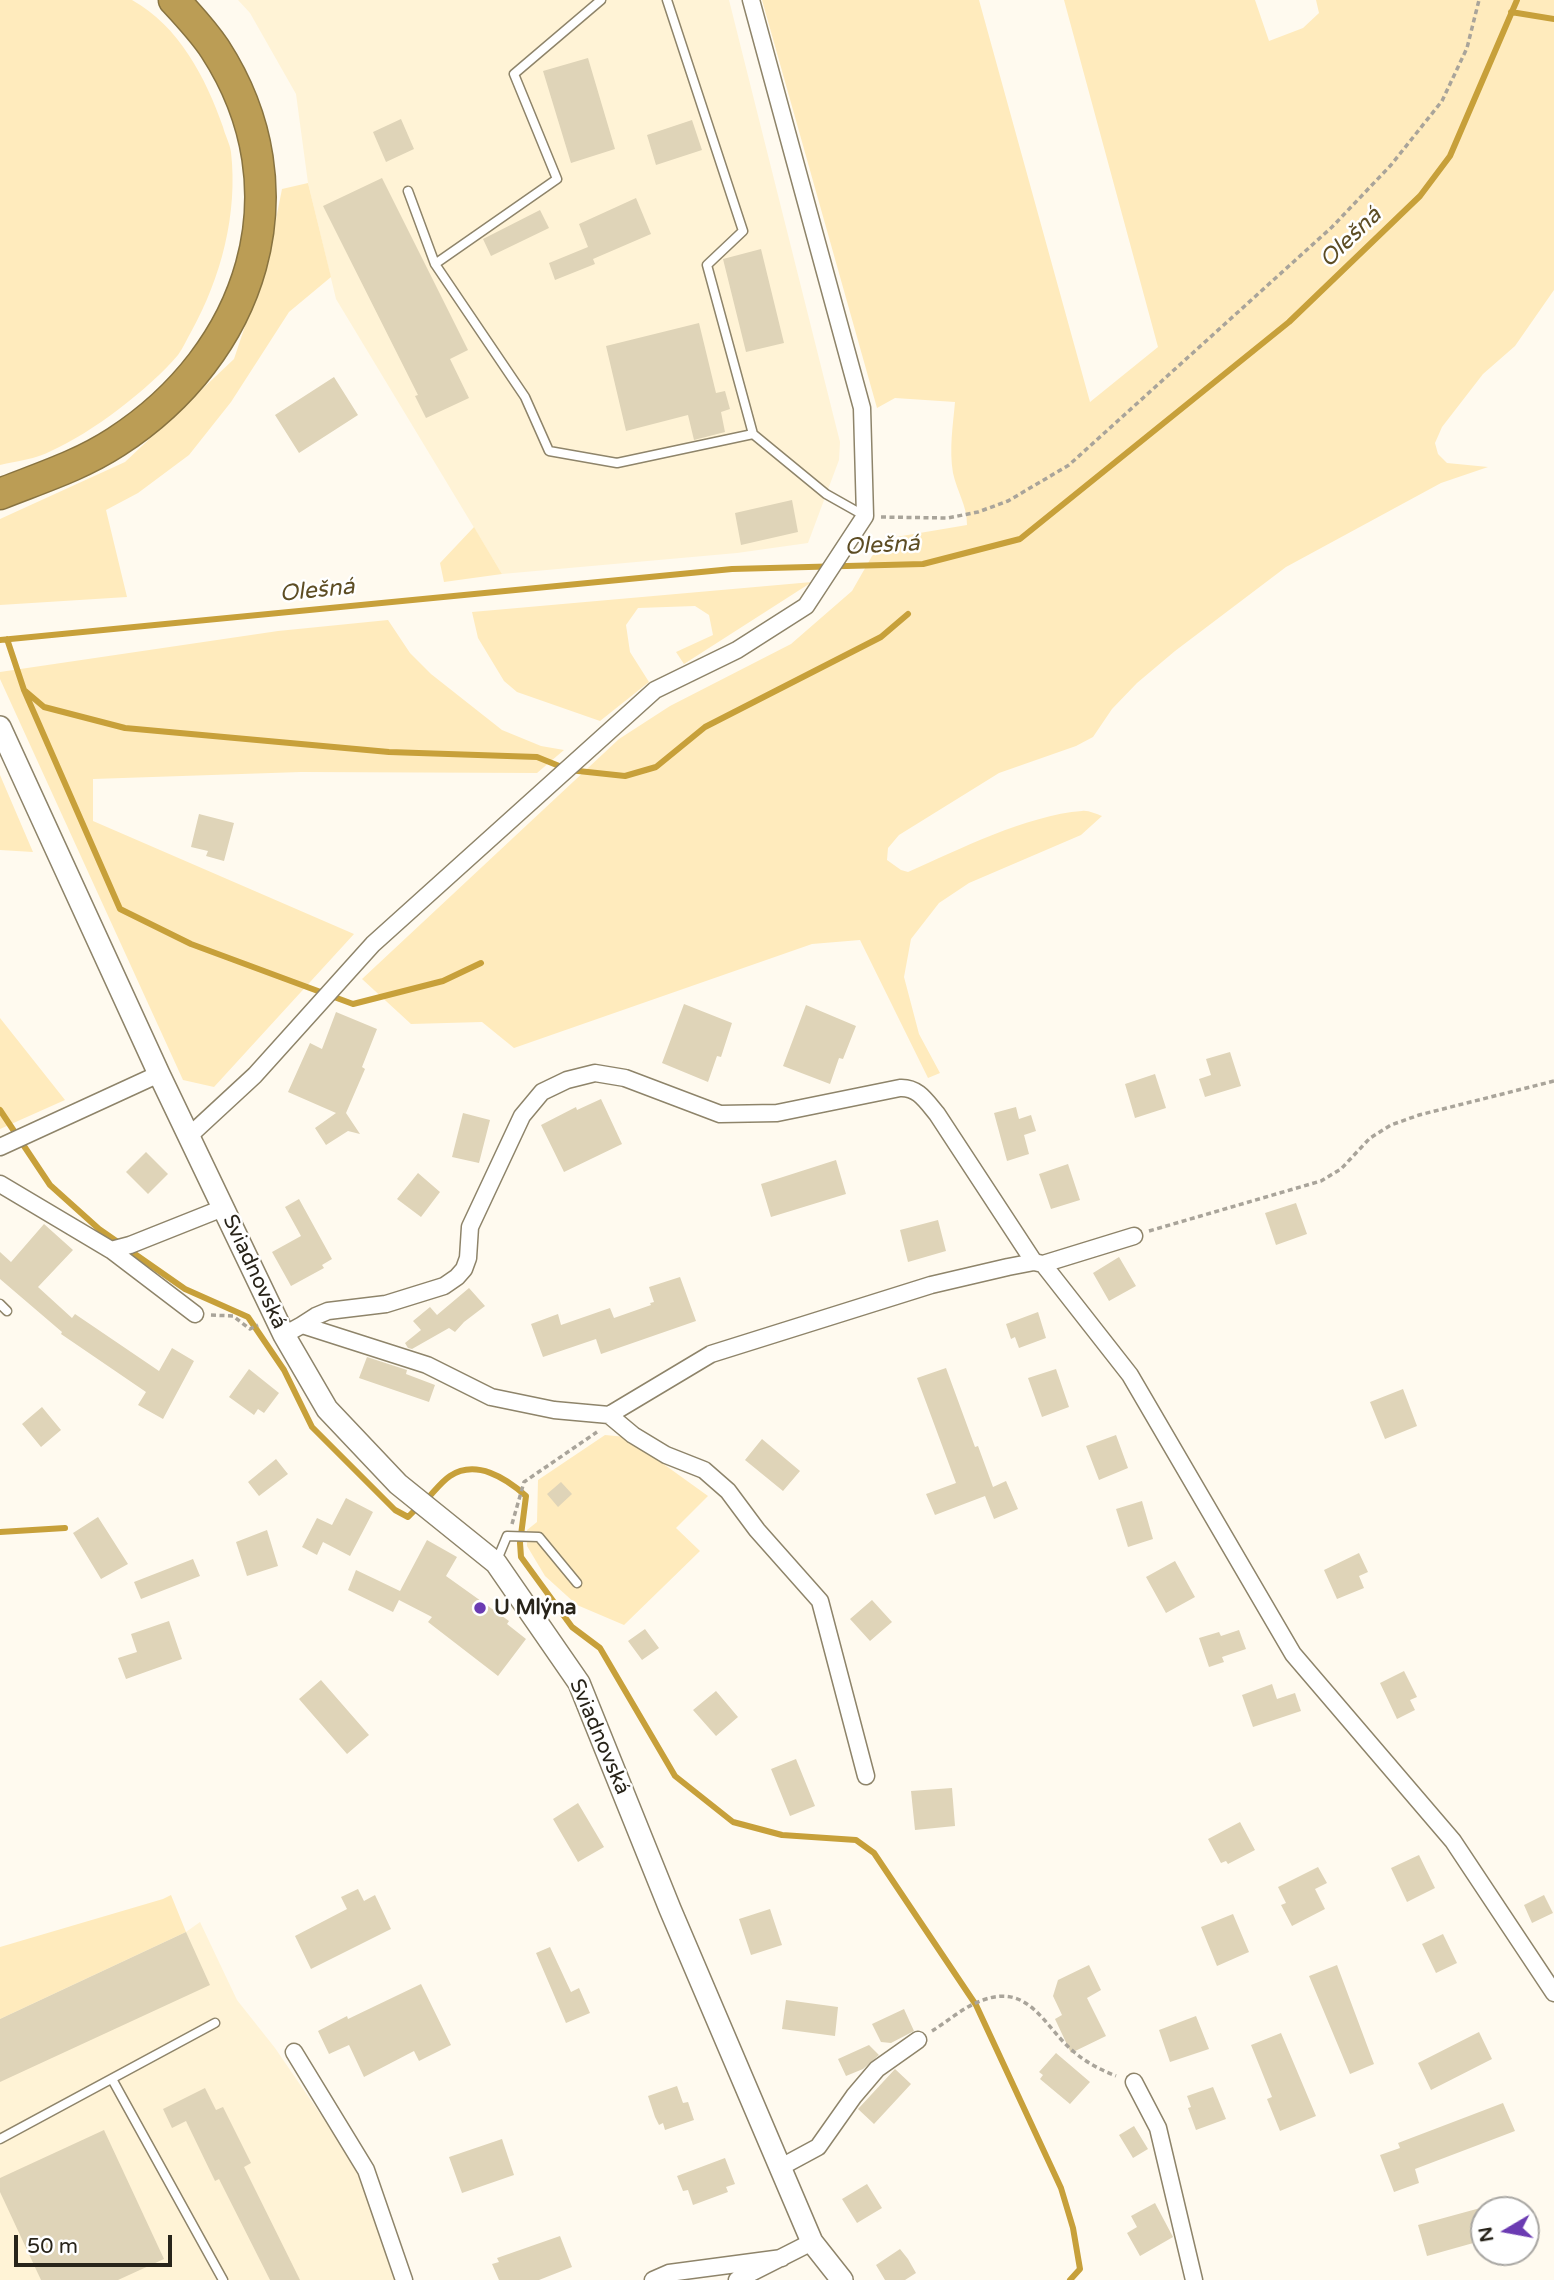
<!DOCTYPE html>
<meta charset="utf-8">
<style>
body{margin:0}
#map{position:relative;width:1554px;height:2280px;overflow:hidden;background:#fffaef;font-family:"Varela Round",sans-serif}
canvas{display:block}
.north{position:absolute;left:1470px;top:2196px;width:70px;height:70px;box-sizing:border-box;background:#fff;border:2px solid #a9a7a3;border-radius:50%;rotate:260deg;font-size:19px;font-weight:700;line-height:28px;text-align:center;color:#28241a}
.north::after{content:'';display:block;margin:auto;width:24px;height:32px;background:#6b3bb2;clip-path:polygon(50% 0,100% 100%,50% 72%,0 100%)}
.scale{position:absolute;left:14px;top:2235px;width:158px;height:32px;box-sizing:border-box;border:4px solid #28241a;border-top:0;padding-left:9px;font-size:21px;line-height:24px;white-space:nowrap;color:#28241a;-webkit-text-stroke:5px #fff;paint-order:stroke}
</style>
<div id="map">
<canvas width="1554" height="2280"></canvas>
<div class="north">N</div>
<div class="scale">50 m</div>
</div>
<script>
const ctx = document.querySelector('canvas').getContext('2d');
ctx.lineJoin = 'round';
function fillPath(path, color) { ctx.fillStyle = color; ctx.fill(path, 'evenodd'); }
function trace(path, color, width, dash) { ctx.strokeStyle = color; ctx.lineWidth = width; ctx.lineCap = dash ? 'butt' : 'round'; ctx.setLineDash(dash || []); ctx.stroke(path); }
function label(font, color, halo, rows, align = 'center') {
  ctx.font = font + ' "Varela Round",sans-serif'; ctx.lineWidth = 5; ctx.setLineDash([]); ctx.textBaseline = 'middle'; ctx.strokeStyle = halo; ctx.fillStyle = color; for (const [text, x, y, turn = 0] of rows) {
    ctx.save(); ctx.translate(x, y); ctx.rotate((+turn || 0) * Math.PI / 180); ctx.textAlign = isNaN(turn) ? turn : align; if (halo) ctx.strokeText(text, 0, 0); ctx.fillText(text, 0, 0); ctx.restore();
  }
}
fillPath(new Path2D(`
 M238 0H729L840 442 839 460 808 543 737 553 502 574 336 299 308 183 296 94 250 13Z
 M200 1922 237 2000 275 2048 358 2169 395 2280H0V2019L186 1932Z`), '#fff3d6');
fillPath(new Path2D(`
 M0 0H132C179 26 206 78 223 127 225 135 230 144 231 152 238 214 221 278 191 332 187 339 183 348 178 355 149 389 92 433 51 451 36 459 17 461 0 465Z
 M762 0H979L1090 402 1158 347 1064 0H1255L1269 41 1303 28 1319 13 1316 0H1554V290L1515 346 1483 374 1442 427 1435 443 1438 454 1447 463 1488 467 1441 483 1286 567 1175 651 1137 683 1112 709 1093 737 1076 746 999 773 899 835 888 848 887 860 901 870 908 872C958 850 1027 815 1082 811 1088 810 1096 814 1102 816L1081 835 969 883 939 903 911 939 904 977 919 1034 940 1073 928 1078 860 940 812 944 514 1048 482 1022 411 1024 362 979 619 739 670 706 791 644 852 591 872 556 890 538 967 525C967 505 957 492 953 473 949 449 953 425 955 402L895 398 877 408Z
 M308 183 331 277 289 312 231 402 189 455 138 493 106 510 127 597 0 605V519L125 462 234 359 269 254 282 189Z
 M474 527 502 574 444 582 440 563Z
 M812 582 684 664 676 652 713 635 709 615 695 606 638 608 626 625 630 652 649 682 600 721 517 692 504 681 478 638 472 612Z
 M388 620 410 653 431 674 502 730 541 746 564 750 537 773 301 772 93 779V821L354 934 214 1087 183 1080 0 679V672L278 631Z
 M0 775 33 852 0 850Z
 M0 1018 65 1100 0 1129Z
 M605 1435 626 1437 708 1496 676 1528 700 1551 624 1625 577 1605 545 1576 527 1546V1530L537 1522 538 1480Z
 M171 1895 186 1932 0 2019V1947L163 1899Z`), '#ffebbd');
trace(new Path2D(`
 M1511 12 1554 19
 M7 639 24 690 120 909 191 944 353 1004 443 981 481 963
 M0 640 732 569 923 564 1020 539 1289 322 1420 196 1450 156 1517 0
 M24 690 44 707 125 728 389 752 537 757 569 770 625 776 656 767 705 727 881 637 908 614
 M0 1110 50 1185 99 1229 185 1289 248 1317 284 1370 312 1427 395 1510 408 1517 418 1507
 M426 1500C434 1492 441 1482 450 1476 476 1459 506 1478 526 1496L520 1543 521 1557 572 1627 600 1648 675 1776 733 1822 782 1835 856 1840 874 1853 976 2005 1061 2188 1073 2228 1080 2269 1070 2280
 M0 1532 65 1528`), '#c7a03a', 6);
fillPath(new Path2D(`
 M588 58 615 149 571 163 543 71Z
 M401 119 414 149 386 162 373 132Z
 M692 120 702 150 656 165 647 135Z
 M382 178 468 350 450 359 469 398 426 418 415 396 418 395 323 206Z
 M636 198 651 234 593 259 595 264 555 280 549 263 588 247 579 224Z
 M540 210 549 228 491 256 483 239Z
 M761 249 784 343 746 352 723 259Z
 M699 323 716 393 725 391 730 409 721 412 725 432 694 440 688 415 626 431 606 346Z
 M334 377 358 415 299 453 275 415Z
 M792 500 798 532 741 545 735 513Z
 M199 814 234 823 224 861 206 856 208 851 191 847Z
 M684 1004 732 1023 721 1057 717 1056 708 1082 662 1063Z
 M806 1005 856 1026 843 1059 839 1058 830 1084 783 1066Z
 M336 1012 377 1029 362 1067 365 1069 346 1113 360 1134 348 1131 326 1145 315 1128 336 1113 288 1092 310 1043 322 1049Z
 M1230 1052 1241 1086 1205 1097 1199 1079 1211 1075 1206 1059Z
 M1155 1074 1166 1108 1135 1118 1125 1084Z
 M601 1099 622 1144 564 1172 541 1125 576 1107 577 1110Z
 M1016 1107 1019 1119 1031 1115 1036 1131 1024 1135 1029 1154 1007 1161 994 1113Z
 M463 1113 490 1120 479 1163 452 1157Z
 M146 1152 168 1174 148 1194 126 1172Z
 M836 1160 846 1194 771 1217 761 1184Z
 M1068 1164 1080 1200 1051 1209 1039 1174Z
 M418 1173 440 1192 421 1217 397 1199Z
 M299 1199 332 1259 322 1265 324 1268 291 1286 272 1252 301 1236 285 1207Z
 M1296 1203 1307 1234 1276 1245 1265 1213Z
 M938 1220 946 1251 908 1262 900 1230Z
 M44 1224 73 1250 38 1287 72 1318 75 1314 159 1371 172 1348 194 1361 163 1419 138 1405 146 1392 61 1334 62 1332 0 1279V1252L11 1262Z
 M1119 1257 1136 1286 1109 1301 1093 1273Z
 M680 1277 696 1321 601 1354 596 1339 543 1357 531 1324 558 1314 561 1325 610 1308 614 1318 651 1305 650 1303 654 1302 649 1287Z
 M469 1288 485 1306 464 1322 455 1332 449 1328 412 1349 408 1348 405 1343 421 1330 413 1321 430 1307 437 1315Z
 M1038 1312 1046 1338 1019 1348 1015 1337 1011 1339 1006 1324Z
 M367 1357 407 1370 406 1374 435 1385 429 1402 359 1378Z
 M946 1368 975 1447 978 1446 993 1487 1006 1481 1018 1509 994 1519 985 1496 935 1515 926 1494 956 1483 917 1378Z
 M249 1369 279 1393 264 1413 258 1409 254 1415 229 1397Z
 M1056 1369 1069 1407 1042 1417 1028 1378Z
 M1403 1389 1417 1426 1385 1439 1370 1402Z
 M42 1407 61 1430 41 1447 22 1424Z
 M1116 1435 1128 1468 1099 1480 1086 1446Z
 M762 1439 800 1471 783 1491 745 1460Z
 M276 1459 288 1474 259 1496 248 1482Z
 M561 1482 572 1494 558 1507 547 1494Z
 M346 1498 373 1512 350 1556 323 1542 317 1555 302 1547 317 1518 332 1525Z
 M1142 1501 1153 1539 1128 1547 1116 1509Z
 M98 1517 128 1564 101 1579 73 1533Z
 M267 1530 278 1566 247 1576 236 1542Z
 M427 1540 457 1557 446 1576 509 1621 507 1624 526 1639 498 1676 428 1622 432 1617 399 1600 393 1612 348 1590 356 1570 400 1591Z
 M1359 1553 1368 1572 1359 1576 1364 1588 1337 1599 1324 1570Z
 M193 1559 200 1576 141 1599 134 1582Z
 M1175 1561 1195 1597 1166 1613 1146 1577Z
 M872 1600 892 1622 870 1641 850 1619Z
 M169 1621 182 1659 126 1679 118 1658 137 1652 131 1634Z
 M645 1629 659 1648 642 1660 628 1641Z
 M1239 1630 1246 1649 1222 1657 1224 1662 1209 1667 1199 1638 1219 1632 1221 1636Z
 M1404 1671 1417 1697 1410 1700 1415 1710 1397 1719 1380 1683Z
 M321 1680 369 1735 347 1754 299 1699Z
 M1272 1684 1277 1699 1295 1693 1301 1711 1253 1727 1242 1695Z
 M716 1691 738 1717 716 1736 693 1710Z
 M796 1759 815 1806 790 1816 771 1769Z
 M952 1788 955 1826 915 1830 911 1791Z
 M578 1803 604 1847 578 1862 553 1819Z
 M1240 1822 1255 1850 1228 1864 1226 1861 1221 1863 1208 1839Z
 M1419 1855 1435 1888 1407 1902 1391 1868Z
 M1318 1867 1327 1883 1315 1889 1325 1909 1292 1926 1281 1905 1286 1903 1278 1887Z
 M358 1889 364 1901 375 1895 391 1929 311 1969 295 1936 347 1909 341 1897Z
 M1544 1895 1553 1913 1532 1923 1524 1905Z
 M770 1909 782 1945 751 1955 739 1919Z
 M1233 1914 1249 1952 1217 1966 1201 1927Z
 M186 1932 210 1985 0 2082V2019Z
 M1443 1934 1457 1963 1436 1973 1422 1944Z
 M550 1947 571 1992 579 1988 590 2013 566 2023 536 1953Z
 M1089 1965 1101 1990 1087 1998 1106 2036 1071 2053 1055 2019 1062 2015 1053 1996 1058 1980Z
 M1337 1965 1374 2064 1350 2074 1309 1976Z
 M421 1984 451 2045 419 2061 414 2051 364 2077 349 2045 329 2054 318 2031 347 2016 348 2019Z
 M786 2000 838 2007 835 2036 782 2029Z
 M904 2009 914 2031 891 2043 881 2042 872 2024Z
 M1196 2016 1209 2049 1170 2062 1159 2030Z
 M1479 2032 1492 2059 1431 2090 1418 2063Z
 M1281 2033 1316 2116 1280 2131 1267 2099 1272 2097 1251 2045Z
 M869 2045 879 2055 863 2069 846 2076 838 2059Z
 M1056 2053 1090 2082 1070 2104 1040 2079 1043 2075 1039 2072Z
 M895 2069 911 2084 874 2124 858 2109Z
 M677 2086 683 2103 688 2102 694 2120 665 2130 663 2123 659 2125 655 2117 648 2096Z
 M1213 2087 1226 2119 1196 2130 1188 2108 1191 2107 1187 2096Z
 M205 2088 216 2110 223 2107 251 2163 244 2167 300 2280H270L219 2179 215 2181 186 2121 172 2128 163 2109Z
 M1503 2103 1515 2131 1415 2169 1419 2183 1394 2192 1380 2155 1400 2148 1398 2143Z
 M1134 2126 1148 2149 1133 2158 1119 2135Z
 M104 2130 164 2259 118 2280H41L0 2192V2178Z
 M502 2139 514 2175 462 2193 449 2157Z
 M725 2158 735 2184 726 2187 728 2192 693 2205 688 2190 683 2191 677 2176Z
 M867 2184 882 2208 857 2223 842 2199Z
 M1155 2203 1173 2237 1140 2256 1127 2233 1137 2227 1131 2216Z
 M1484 2207V2240L1427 2256 1418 2225Z
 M560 2236 572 2267 539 2280H499L492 2264 499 2262 497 2258Z
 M900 2249 908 2259 916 2273 905 2280H885L876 2265Z`), '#dfd4b8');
const service = new Path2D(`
 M667 0 743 231 707 265 753 434
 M408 191 435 264 525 397 549 451 617 463 753 434 826 494 865 516
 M435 264 557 179 514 74 601 0
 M0 1304 7 1311
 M497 1560 507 1536 539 1537 577 1583
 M112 2079 223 2280
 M0 2139 215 2023`);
const minor = new Path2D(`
 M189 1136 255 1075 373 944 655 690 737 650 806 606 865 516 862 408 751 0
 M0 1147 159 1074
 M0 1184 111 1250 130 1245 223 1208
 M111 1250 195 1314
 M1043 1264 1134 1236
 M302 1325 316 1316 328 1311 386 1304 444 1286 457 1277 464 1269 468 1258 470 1227 522 1116 542 1092 567 1080 595 1073 625 1078 720 1114 777 1113 900 1088C918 1087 926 1101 937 1114L1034 1262
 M284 1335 302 1325 427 1365 491 1397 554 1410 609 1415 711 1354 931 1285 1008 1267 1034 1262 1043 1264 1130 1375 1293 1654 1453 1841 1554 1993
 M609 1415 633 1435 666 1455 704 1470 728 1491 757 1530 820 1601 866 1776
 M294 2052 366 2170 404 2280
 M1134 2082 1158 2128 1194 2280
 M781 2167 818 2147 854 2096 877 2069 918 2040
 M653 2280 669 2273 782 2258
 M737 2280 812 2242`);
const tertiary = new Path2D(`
 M0 727 159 1074 284 1335 327 1409 398 1484 496 1563 579 1683 670 1909 812 2242 842 2280`);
const motorway = new Path2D(`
 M0 494C40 478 79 466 116 442 252 354 307 191 215 49 203 31 188 15 174 0`);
trace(service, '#8e846a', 11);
trace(minor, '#8e846a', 19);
trace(tertiary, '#8e846a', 24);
trace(motorway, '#887340', 33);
trace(new Path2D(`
 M881 517 948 518 978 512 1008 501 1069 465 1332 227 1391 165 1442 101 1467 48 1479 0
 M1149 1231 1321 1181 1341 1169 1370 1138 1391 1125 1419 1115 1554 1081
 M211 1315 233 1316 250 1329 258 1325
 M512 1524 524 1482 597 1432
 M932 2031C948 2021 965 2006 983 2000 1030 1983 1044 2027 1074 2052 1087 2063 1101 2070 1116 2076`), '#a9a49a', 3.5, [5, 3.5]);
trace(service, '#fff', 8);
trace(minor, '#fff', 16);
trace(tertiary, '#fff', 21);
trace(motorway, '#bb9d55', 30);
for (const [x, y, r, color] of [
 [480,1608,7,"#6b3bb2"]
]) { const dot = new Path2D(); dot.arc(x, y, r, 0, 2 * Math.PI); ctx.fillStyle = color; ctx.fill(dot); trace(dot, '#fff', 2.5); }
label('21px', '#28241a', '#fff', [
 ["Sviadnovská",254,1272,65],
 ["Sviadnovská",599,1737,67]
]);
label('bold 21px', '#28241a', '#fff', [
 ["U Mlýna",494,1608]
], 'left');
label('italic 23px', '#5d4d24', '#fff', [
 ["Olešná",1351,238,-44],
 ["Olešná",882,546,-3],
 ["Olešná",317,591,-6]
]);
</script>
